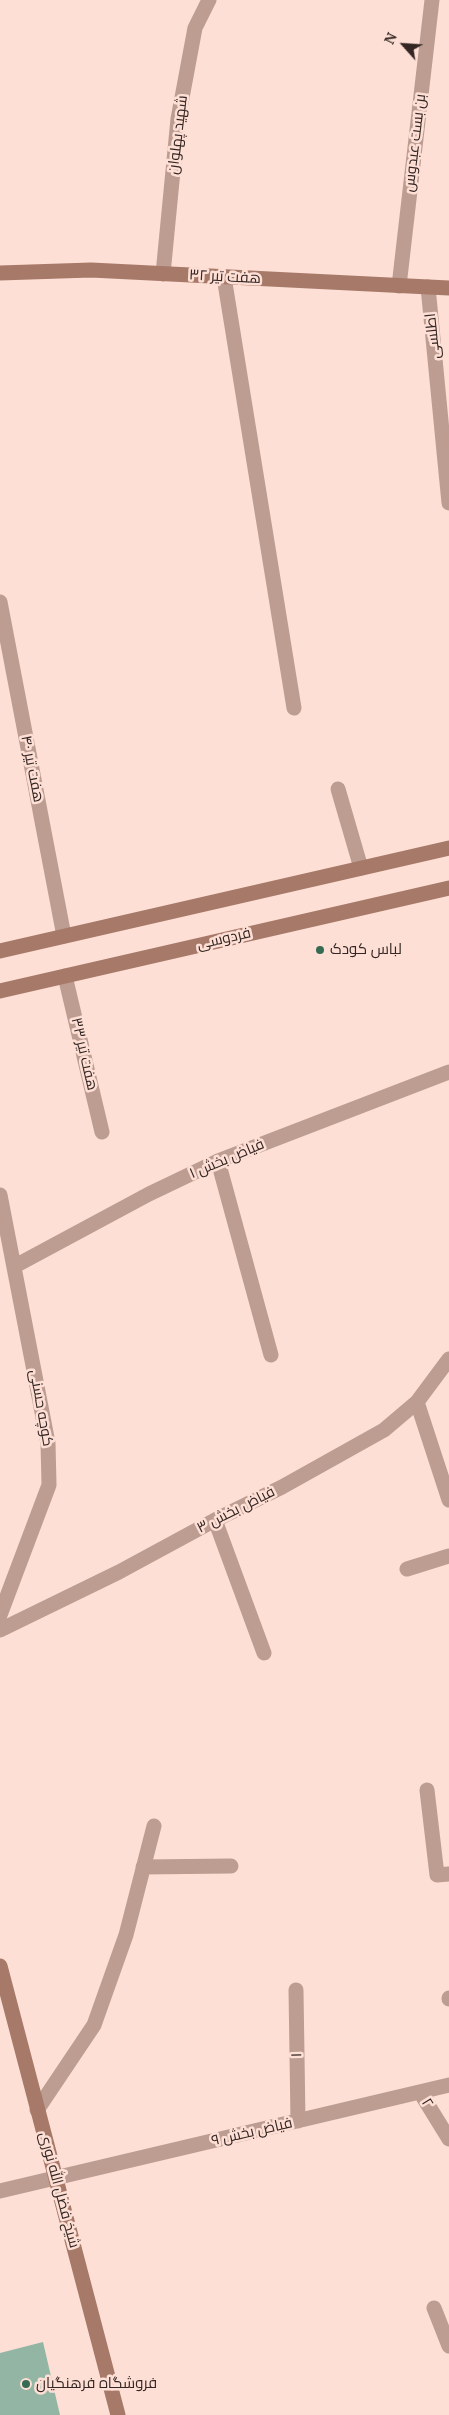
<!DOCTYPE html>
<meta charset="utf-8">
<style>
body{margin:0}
#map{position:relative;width:449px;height:2415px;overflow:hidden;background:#fddfd5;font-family:"PT Serif",serif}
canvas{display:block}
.north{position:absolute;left:379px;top:20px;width:50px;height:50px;-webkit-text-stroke:4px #fddfd5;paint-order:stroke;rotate:296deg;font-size:14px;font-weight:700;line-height:20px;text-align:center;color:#342622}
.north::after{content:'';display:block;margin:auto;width:18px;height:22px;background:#342622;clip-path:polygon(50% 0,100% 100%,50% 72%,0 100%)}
</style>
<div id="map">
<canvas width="449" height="2415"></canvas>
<div class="north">N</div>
</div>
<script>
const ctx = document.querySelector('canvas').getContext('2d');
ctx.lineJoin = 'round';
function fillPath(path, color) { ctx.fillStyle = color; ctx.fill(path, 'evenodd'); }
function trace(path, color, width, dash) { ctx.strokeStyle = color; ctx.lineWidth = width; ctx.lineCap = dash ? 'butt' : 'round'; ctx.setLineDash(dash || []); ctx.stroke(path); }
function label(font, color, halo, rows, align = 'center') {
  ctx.font = font + ' "PT Serif",Cairo,serif'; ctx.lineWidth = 5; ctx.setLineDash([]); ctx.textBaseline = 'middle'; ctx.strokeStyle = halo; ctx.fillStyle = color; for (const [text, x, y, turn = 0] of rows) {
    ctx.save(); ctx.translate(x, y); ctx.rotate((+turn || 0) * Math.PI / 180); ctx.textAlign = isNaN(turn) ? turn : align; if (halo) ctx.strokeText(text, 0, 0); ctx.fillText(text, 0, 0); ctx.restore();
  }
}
fillPath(new Path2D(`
 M43 2342 60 2415H0V2353Z`), '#93b5a4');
trace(new Path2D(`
 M338 789 361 868`), '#bd9d92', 15);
trace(new Path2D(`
 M163 274 178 119 195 28 209 0
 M224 277 294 708
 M399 286 432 0
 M428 287 449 503
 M0 602 64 936
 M65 976 102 1132
 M218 1161 271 1355
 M0 1195 48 1443 49 1485 0 1615
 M15 1266 149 1194 218 1161 449 1072
 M417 1402 449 1500
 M215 1520 264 1653
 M407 1569 449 1556
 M0 1630 119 1572 215 1520 282 1487 384 1430 417 1402 449 1359
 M427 1790 437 1875 449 1874
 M143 1867 231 1866
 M296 1990 298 2121
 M449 1998V1999
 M420 2092 449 2139
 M37 2110 94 2025 126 1935 154 1826
 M0 2191 449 2085
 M434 2308 449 2346`), '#bd9d92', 15);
trace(new Path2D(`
 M0 273 91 270 449 288
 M0 951 449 848
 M0 991 449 888
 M0 1966 118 2415`), '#a77969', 15);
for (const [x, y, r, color] of [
 [320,950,5,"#346b52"],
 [26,2384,5,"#346b52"]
]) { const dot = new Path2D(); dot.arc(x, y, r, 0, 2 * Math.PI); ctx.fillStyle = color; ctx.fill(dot); trace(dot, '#fddfd5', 2); }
label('15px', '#342622', '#fddfd5', [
 ["شهید پهلوان",178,135,-83],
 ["بن بست عبدوس",415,143,-83],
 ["هفت تیر ۳۲",225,277,3],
 ["اطلسی",433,336,-96],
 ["هفت تیر ۴۰",32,769,79],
 ["فردوسی",224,939,-13],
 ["هفت تیر ۳۳",84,1054,77],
 ["فیاض بخش ۱",227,1159,-23],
 ["کوچه حسنی",41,1408,80],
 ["فیاض بخش ۳",236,1510,-27],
 ["۱",297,2055,-91],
 ["۲",427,2103,58],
 ["فیاض بخش ۹",252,2132,-13],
 ["شیخ فضل الله نوری",59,2190,75]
]);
label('15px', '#342622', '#fddfd5', [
 ["لباس کودک",330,950],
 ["فروشگاه فرهنگیان",36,2384]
], 'left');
</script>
